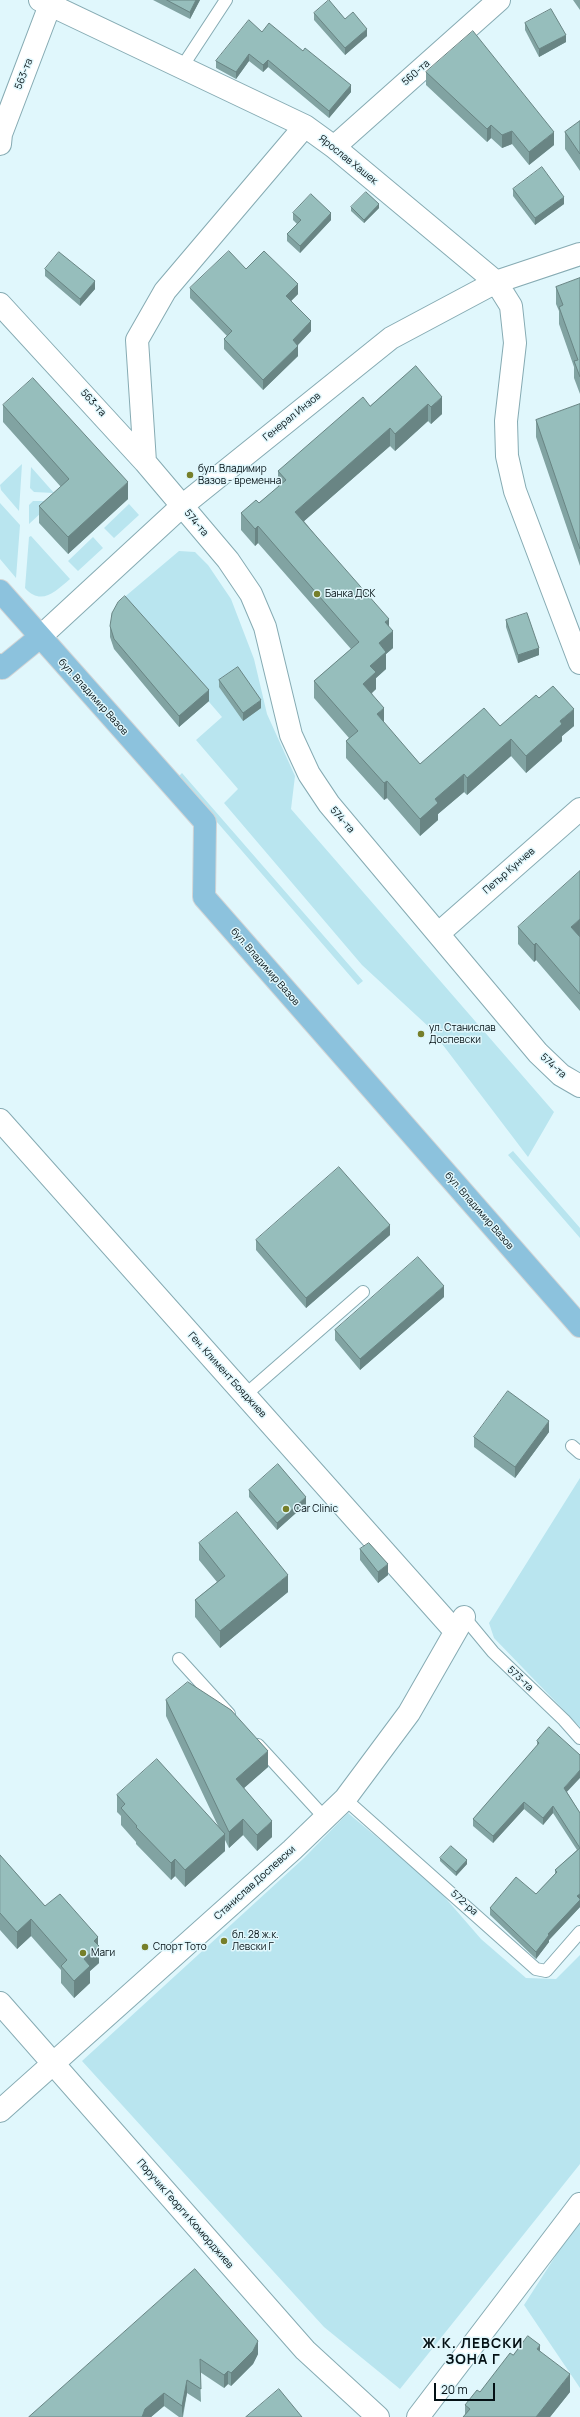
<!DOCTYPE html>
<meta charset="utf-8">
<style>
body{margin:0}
#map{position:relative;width:580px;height:2417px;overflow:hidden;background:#e0f7fc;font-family:Manrope,sans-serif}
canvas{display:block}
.scale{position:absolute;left:434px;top:2383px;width:61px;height:18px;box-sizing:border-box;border:2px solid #041014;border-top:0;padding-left:5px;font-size:12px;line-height:14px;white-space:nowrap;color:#041014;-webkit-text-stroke:3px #e0f7fc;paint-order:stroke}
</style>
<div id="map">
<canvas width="580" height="2417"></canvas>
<div class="scale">20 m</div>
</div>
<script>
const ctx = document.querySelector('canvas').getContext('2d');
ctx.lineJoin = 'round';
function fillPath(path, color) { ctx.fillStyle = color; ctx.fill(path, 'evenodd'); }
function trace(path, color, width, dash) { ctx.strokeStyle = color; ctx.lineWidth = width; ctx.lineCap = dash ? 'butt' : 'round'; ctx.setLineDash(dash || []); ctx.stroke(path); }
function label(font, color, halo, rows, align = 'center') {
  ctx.font = font + ' Manrope,sans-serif'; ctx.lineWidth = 3; ctx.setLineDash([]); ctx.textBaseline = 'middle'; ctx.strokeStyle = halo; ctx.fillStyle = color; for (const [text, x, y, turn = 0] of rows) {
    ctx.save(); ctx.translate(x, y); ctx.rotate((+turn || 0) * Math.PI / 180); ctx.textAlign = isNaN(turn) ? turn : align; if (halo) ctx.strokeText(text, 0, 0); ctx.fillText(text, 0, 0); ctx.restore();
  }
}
fillPath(new Path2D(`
 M22 464 19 511 1 490 0 485Z
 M31 467 54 493 34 492 30 488Z
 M33 501H54L29 524V505Z
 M0 503 20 525 16 578 0 559Z
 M129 504 139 515 114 538 104 528Z
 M31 536 70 579C55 592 41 606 25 588L29 537Z
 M93 537 103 548 78 571 68 561Z
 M179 551 195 552 208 565 231 599 254 659 267 714 295 776 291 809 554 1112 528 1157 430 1028 362 965 224 803 238 789 196 740 222 717 121 600Z
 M182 773 363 981 358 985 178 777Z
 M513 1151 580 1228V1238L508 1155Z
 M580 1478V1727L494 1638 489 1623Z
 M348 1813 435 1886 481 1939 526 1978 556 1979 580 1955V2164L400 2389 324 2327 82 2061 304 1858Z
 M580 2218V2388L524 2305Z`), '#b9e5ef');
const service = new Path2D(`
 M182 67 226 0
 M245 1395 363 1292
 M572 1446 580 1453
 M464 1617 493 1652 564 1720 580 1738
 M179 1659 229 1714
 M258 1745 325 1818
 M345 1799 536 1969 546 1971 580 1932`);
const minor = new Path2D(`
 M40 0 305 126 334 147 496 282 511 306 515 343 506 421 507 456 515 491 580 663
 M0 144 1 134 50 5
 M334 147 499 0
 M0 304 145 462 228 560 251 594 265 627 291 735 309 774 329 804 538 1053 561 1075 580 1086
 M145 462 137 340 165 291 305 126
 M40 637 182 506 391 338 496 282 580 254
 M439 933 580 809
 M0 1120 455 1631
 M0 2003 305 2350 378 2417
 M0 2111 292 1850 345 1799 409 1713 464 1617
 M418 2417 580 2204`);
const primary = new Path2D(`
 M0 591 205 822 204 897 580 1326
 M0 665 2 668 40 637`);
trace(service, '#86abb3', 14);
trace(minor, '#86abb3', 24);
trace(primary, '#d2d4d5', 24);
trace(service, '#fff', 12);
trace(minor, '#fff', 22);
trace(primary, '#8cc2dd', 22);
fillPath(new Path2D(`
 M153 0H200L190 19Z
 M573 0H580V10Z
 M314 13 345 19 367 36 345 55 314 20Z
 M525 23 566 42 539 57 525 30Z
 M262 32 351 92 329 118 268 67 263 72 249 61 236 79 216 68V61Z
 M426 72 554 145 529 165 512 144 502 148 491 138 487 142 426 85Z
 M580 121V171L565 149V132Z
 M513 189 564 204 535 225 513 196Z
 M351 207 379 208 364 223 351 211Z
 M293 213 331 220 300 253 287 241V234L297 224 293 220Z
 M45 269 95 289 80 306 45 276Z
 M246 269 298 294 291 301 311 331 298 345V356L263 390 224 349V339L227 336 190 298V288Z
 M580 278V394L574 378V367L559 324V311L556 304V287Z
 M416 366 442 414 431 424 428 421 395 451 390 446 304 521 389 627 393 648 386 654V669L376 678V689L372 693 384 723 420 764 500 726 539 698 574 726 562 736V741L526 773 511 756 467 795 464 792 438 814V820L420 836 387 798 384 800 346 758V741L349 738 314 698V681L351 649 258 543 255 546 241 530V513L259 503 278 487V471L370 406Z
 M580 404V566L536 437V420Z
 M3 405 128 499 68 554 39 523V506L61 487 3 422Z
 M506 620 539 655 518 663 506 627Z
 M110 626 209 701 179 727 114 649 110 637Z
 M219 680 261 708 243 721 219 687Z
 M518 927 580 937V1011L536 960 534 962 518 944Z
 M390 1235 306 1308 256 1250V1240Z
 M444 1297 360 1370 335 1340V1330Z
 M549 1432 515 1478 474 1447V1437Z
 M249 1490 306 1504 277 1530 249 1497Z
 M199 1543 288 1592 220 1648 195 1617V1600L217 1582 199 1560Z
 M360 1549 388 1575 378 1583 360 1560Z
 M166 1700 268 1767 244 1788 272 1837 257 1851 243 1835 229 1848 225 1840V1851L185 1887 175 1876 171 1880 136 1844V1842L121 1825V1816L117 1812V1795L219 1828 166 1716Z
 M549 1727 567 1792 580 1813V1907L549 1940V1942L536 1959 490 1915V1908L536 1894 555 1874V1870L577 1850 553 1813 543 1825 524 1809 493 1843 473 1826V1819L537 1746V1741Z
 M0 1855 45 1906 98 1945 99 1963 90 1971V1983L74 1998 61 1983V1970L31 1936 17 1949 0 1930Z
 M440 1858 467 1864 456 1876 440 1861Z
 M195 2269 258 2354 253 2364 231 2386 228 2384 224 2388 200 2372 201 2402 187 2393 183 2417H179L164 2406 151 2417H29Z
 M540 2351 570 2392 550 2417H463L465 2415V2405L480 2392 513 2355Z`), '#81a3a2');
fillPath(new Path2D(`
 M196 0H200L190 19V12Z
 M367 29V36L345 55V48Z
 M566 35V42L539 57V49Z
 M249 54V61L236 79V72Z
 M268 60V67L263 72V65Z
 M351 85V92L329 118V111Z
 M491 125V138L487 142V129Z
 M512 131V144L502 148V135Z
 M554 132V145L529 165V152Z
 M564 197V204L535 225V218Z
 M379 204V208L364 223V220Z
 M331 213V220L300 253V246Z
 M95 281V289L80 306V299Z
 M298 284V294L286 306V296Z
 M311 321V331L293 350V340Z
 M298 346V356L263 390V380Z
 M442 397V414L431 424V407Z
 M428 404V421L395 451V434Z
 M390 428V446L295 529V512Z
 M128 482V499L68 554V537Z
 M258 526V543L255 546V529Z
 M389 619V634L393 631V648L386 654V669L376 678V689L363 701V684L379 643 385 622Z
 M539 648V655L518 663V655Z
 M209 690V701L179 727V716Z
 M261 700V708L243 721V713Z
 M384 708V725L377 714Z
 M574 709V726L562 736V741L526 773V756L560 721Z
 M511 739V756L467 795V778Z
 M464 774V792L438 814V820L420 836V819L435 799Z
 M387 781V798L384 800V783Z
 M580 919V936L571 944V927Z
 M536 943V960L534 962V945Z
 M390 1225V1235L306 1308V1298Z
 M444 1286V1297L360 1370V1359Z
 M549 1421V1432L515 1478V1467Z
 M306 1497V1504L277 1530V1523Z
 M388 1564V1575L378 1583V1572Z
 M288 1575V1592L220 1648V1631Z
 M268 1751V1767L236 1795V1779Z
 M580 1770V1778L564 1795V1788Z
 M524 1802V1809L493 1843V1836Z
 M553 1806V1813L543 1825V1818Z
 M243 1819V1835L229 1848V1832Z
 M272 1821V1837L257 1851V1835Z
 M225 1834V1851L185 1887V1870Z
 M175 1859V1876L171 1880V1863Z
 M467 1860V1864L456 1876V1872Z
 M580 1894V1907L549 1940V1942L536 1959V1952L548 1934 577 1896Z
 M31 1919V1936L17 1949V1932Z
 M98 1937V1947L99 1946V1963L90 1971V1983L74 1998V1981L94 1941Z
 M258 2341V2354L253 2364 231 2386V2373Z
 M540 2345V2363L537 2349Z
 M228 2371V2384L224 2388V2375Z
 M570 2374V2392L550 2417H536Z
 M187 2380V2393L182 2417V2406Z
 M164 2393V2406L151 2417H142L145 2409Z`), '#698584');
const building = new Path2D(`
 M167 0H196L190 12Z
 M329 0 345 19 353 12 367 29 345 48 314 13Z
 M551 9 566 35 539 49 525 23Z
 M249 20 262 32 269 23 303 51 305 48 351 85 329 111 268 60 263 65 249 54 236 72 216 61Z
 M473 31 554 132 529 152 512 131 502 135 491 125 487 129 426 72Z
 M580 121V154L565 132Z
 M542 167 564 197 535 218 513 189Z
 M366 192 379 204 364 220 351 207Z
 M311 194 331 213 300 246 287 234 301 220 293 213Z
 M229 251 246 269 264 251 298 284 286 296 311 321 293 340 298 346 263 380 224 339 232 331 190 288Z
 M59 252 95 281 80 299 45 269Z
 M580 278V377L574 361 578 360 559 307 563 305 556 287Z
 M416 366 442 397 431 407 428 404 395 434 390 428 295 512 389 619 385 622 393 631 379 643 386 652 370 666 376 672 363 684 384 708 377 714 420 764 484 708 500 726 536 695 539 698 553 686 574 709 560 721 562 724 526 756 511 739 467 778 464 774 435 799 438 803 420 819 387 781 384 783 346 741 358 731 314 681 359 642 258 526 255 529 241 513 256 500 259 503 286 480 278 471 363 397 370 406Z
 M33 378 128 482 68 537 39 506 69 479 3 405Z
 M580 404V549L536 420Z
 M125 596 209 690 179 716 114 639 110 626 112 613 118 602Z
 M527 613 539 648 518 655 506 620Z
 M238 667 261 700 243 713 219 680Z
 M580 871V919L571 927 580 937V994L536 943 534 945 518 927Z
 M339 1167 390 1225 306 1298 256 1240Z
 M418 1257 444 1286 360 1359 335 1330Z
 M508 1391 549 1421 515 1467 474 1437Z
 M278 1464 306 1497 277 1523 249 1490Z
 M237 1512 288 1575 220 1631 195 1600 225 1576 199 1543Z
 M369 1543 388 1564 378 1572 360 1549Z
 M188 1682 231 1710 268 1751 236 1779 272 1821 257 1835 243 1819 229 1832 166 1700Z
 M549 1727 580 1755V1770L564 1788 580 1813V1894L577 1896 580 1899V1900L548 1934 549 1935 536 1952 490 1908 516 1877 536 1894 557 1872 555 1870 580 1848 553 1806 543 1818 524 1802 493 1836 473 1819 539 1743 537 1741Z
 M157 1759 225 1834 185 1870 175 1859 171 1863 136 1827 137 1826 121 1808 125 1804 117 1795Z
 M451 1846 467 1860 456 1872 440 1858Z
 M0 1855 45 1906 60 1894 98 1937 94 1941 99 1946 84 1959 90 1966 74 1981 61 1966 67 1960 31 1919 17 1932 0 1913Z
 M195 2269 258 2341 253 2351 231 2373 228 2371 224 2375 200 2359 201 2389 187 2380 182 2406 164 2393 145 2409 142 2417H29Z
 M528 2336 540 2345 537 2349 570 2374 536 2417H463L470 2409 465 2405 477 2390 480 2392 510 2353 513 2355Z
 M279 2389 302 2417H246Z`);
fillPath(building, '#96bebc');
trace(building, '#698584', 1);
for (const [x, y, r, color] of [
 [190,475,4,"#767f2a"],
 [317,594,4,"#767f2a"],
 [421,1034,4,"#767f2a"],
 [286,1509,4,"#767f2a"],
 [224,1941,4,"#767f2a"],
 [145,1947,4,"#767f2a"],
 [83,1953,4,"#767f2a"]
]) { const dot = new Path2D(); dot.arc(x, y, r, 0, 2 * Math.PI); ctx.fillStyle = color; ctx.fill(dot); trace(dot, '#e0f7fc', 1.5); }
label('10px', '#041014', '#e0f7fc', [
 ["560-та",416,73,-41],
 ["563-та",24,74,-69],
 ["Ярослав Хашек",348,160,39],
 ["563-та",93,403,48],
 ["Генерал Инзов",292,417,-39],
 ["574-та",196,523,50],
 ["бул. Владимир Вазов",93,697,48],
 ["574-та",342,820,49],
 ["Петър Кунчев",509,871,-41],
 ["бул. Владимир Вазов",265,967,49],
 ["574-та",553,1066,42],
 ["бул. Владимир Вазов",479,1211,49],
 ["Ген. Климент Бояджиев",227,1375,48],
 ["573-та",520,1679,43],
 ["Станислав Доспевски",255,1883,-42],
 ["572-ра",464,1903,42],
 ["Поручик Георги Кюмюрджиев",185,2214,49]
]);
label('10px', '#041014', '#e0f7fc', [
 ["бул. Владимир",198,469],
 ["Вазов - временна",198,481],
 ["Банка ДСК",325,594],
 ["ул. Станислав",429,1028],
 ["Доспевски",429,1040],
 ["Car Clinic",294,1509],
 ["бл. 28 ж.к.",232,1935],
 ["Левски Г",232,1947],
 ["Спорт Тото",153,1947],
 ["Маги",91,1953]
], 'left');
ctx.letterSpacing = '1px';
label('bold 14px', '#041014', '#e0f7fc', [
 ["Ж.К. ЛЕВСКИ",473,2344],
 ["ЗОНА Г",473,2360]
]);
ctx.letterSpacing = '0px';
</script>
